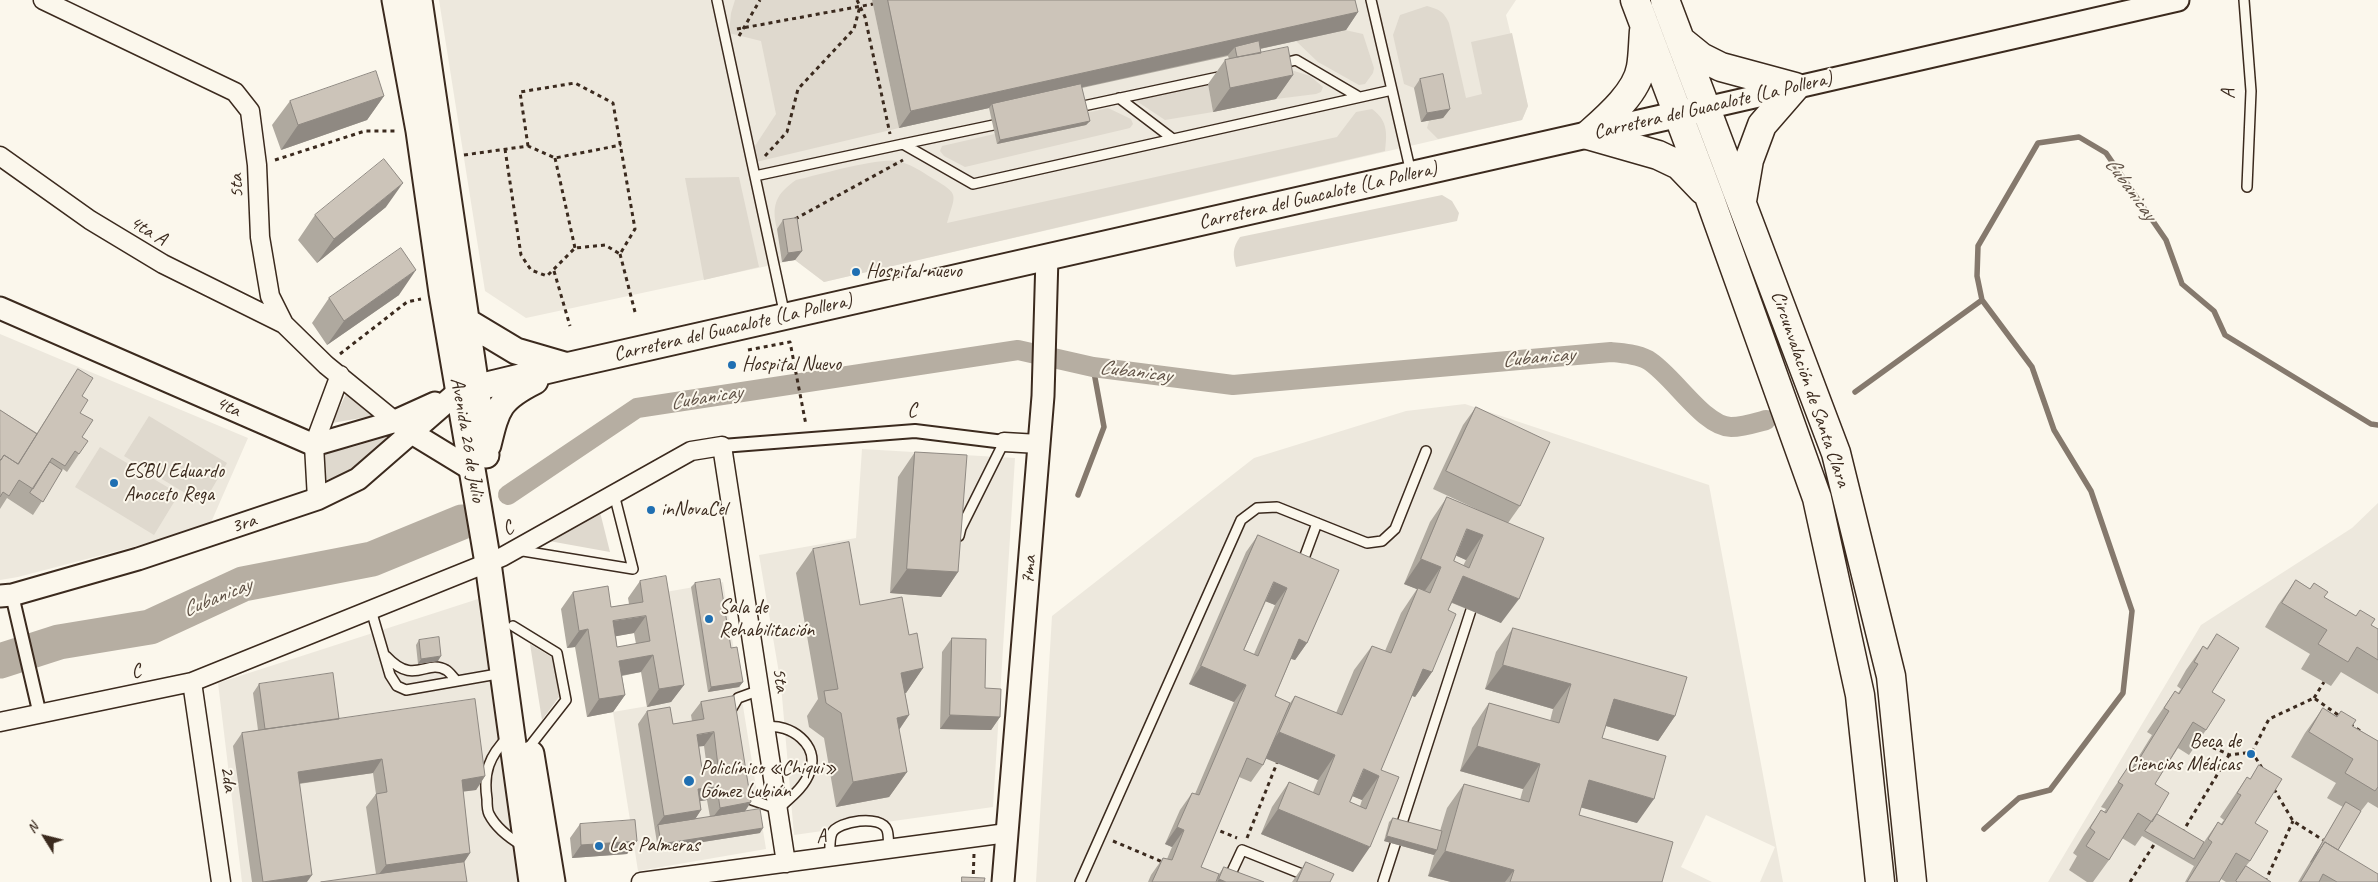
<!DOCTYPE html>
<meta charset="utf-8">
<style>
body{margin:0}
#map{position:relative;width:2378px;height:882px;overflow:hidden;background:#fbf7ec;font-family:Caveat,sans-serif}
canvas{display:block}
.north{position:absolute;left:20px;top:812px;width:50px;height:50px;-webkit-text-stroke:4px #fbf7ec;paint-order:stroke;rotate:306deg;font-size:14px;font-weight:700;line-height:20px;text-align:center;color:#3b2a1e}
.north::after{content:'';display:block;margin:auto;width:18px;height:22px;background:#3b2a1e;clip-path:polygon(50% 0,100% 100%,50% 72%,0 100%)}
</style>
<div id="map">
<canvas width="2378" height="882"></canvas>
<div class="north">N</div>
</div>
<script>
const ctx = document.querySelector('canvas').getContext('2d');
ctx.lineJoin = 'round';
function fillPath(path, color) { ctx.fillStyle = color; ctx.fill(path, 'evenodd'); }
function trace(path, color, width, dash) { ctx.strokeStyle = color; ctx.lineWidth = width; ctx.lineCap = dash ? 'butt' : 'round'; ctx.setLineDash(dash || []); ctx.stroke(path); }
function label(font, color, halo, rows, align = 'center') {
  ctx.font = font + ' Caveat,sans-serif'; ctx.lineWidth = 4; ctx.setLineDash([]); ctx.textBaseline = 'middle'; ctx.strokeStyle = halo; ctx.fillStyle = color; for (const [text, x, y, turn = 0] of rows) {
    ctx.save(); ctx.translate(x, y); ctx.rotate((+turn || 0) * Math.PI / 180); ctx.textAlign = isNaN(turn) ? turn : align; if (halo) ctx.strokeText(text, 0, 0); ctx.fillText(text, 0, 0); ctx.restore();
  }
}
fillPath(new Path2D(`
 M439 0H1516L1506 15 1528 106 1522 120 824 282 795 260 526 318 485 291Z
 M0 334 248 438 209 527 18 577 0 580Z
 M1465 404 1709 485 1783 882H1760L1775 847 1706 815 1681 867 1712 882H1036L1052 616 1254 458 1406 411Z
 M862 449 1015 458 993 807 794 835 781 685 759 555 856 538Z
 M2378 503V882H2048L2201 625 2352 528Z
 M723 582 766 849 638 871 613 712 671 702 654 594Z
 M478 599 519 882H242L218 683Z`), '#ede8dd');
fillPath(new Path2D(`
 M735 0H872L899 128 756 162 753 149 776 114 761 41 729 33 731 13Z
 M1427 6C1439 9 1444 12 1449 23L1466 98 1482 94 1471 42 1512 33 1528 106 1522 120 1438 139 1427 128 1429 121 1414 88 1404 84 1393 35 1400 15Z
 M1345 30 1363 34 1374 68 1373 73 1365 84 1359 85 1318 62 1296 41Z
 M1288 69 1310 76 1323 87 1321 92 1316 94 1276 99Z
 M1208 84 1213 112 1165 120 1135 100Z
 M1108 108 1131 119 1133 124 1130 128 965 167 944 156 940 151 942 146Z
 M1372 109C1388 121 1387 133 1385 151L824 282 795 260 790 227 777 229C771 205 776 194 796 180 818 175 879 157 898 161 910 164 921 171 932 178 961 195 955 194 947 223L1337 137 1356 112Z
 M739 177 759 267 704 280 685 178Z
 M1442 195 1452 201 1459 213 1457 221 1236 267C1233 255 1232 248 1240 237Z
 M347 392 373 416 332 423Z
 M149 416 227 463 203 504 124 456Z
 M392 435 393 438 353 470 324 481 321 453 353 447Z
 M100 447 179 494 154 535 75 487Z
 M600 512 610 552 549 541Z
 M530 644 553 658 559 697 542 720Z`), '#dfd9ce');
trace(new Path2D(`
 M1982 300 2032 367 2054 430 2091 491 2132 611 2123 693 2050 790 2019 798 1984 829
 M1855 392 1982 300 1977 276 1978 246 2038 143 2079 137 2106 153 2166 240 2182 284 2214 311 2225 335 2371 424 2378 425
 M1078 495 1104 427 1093 367`), '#85796d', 5.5);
trace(new Path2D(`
 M508 495 637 408 1018 350 1093 367 1233 385 1611 352C1623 353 1637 354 1648 360 1673 375 1704 427 1731 427 1742 427 1755 423 1766 420`), '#b6aea2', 20);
trace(new Path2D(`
 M0 661 59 642 150 627 243 584 372 559 462 522`), '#b6aea2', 35);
const service = new Path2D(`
 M717 0 785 316
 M1371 0 1392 90
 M2244 0 2251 91 2247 187
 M1280 64 1296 60 1359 97
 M1119 98 1173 139
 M1074 108 1223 76
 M903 144 1003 123
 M755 176 903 144 973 184 1392 90 1411 173
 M959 536 961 528 1004 442
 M517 550 633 569 614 494
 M1303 561 1317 523
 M371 610 390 675 397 686 406 690 503 673
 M513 626 557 653 566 700 530 746
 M386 656C415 687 426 658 446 670 450 672 453 678 457 681
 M731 710 738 698 760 690
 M508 737C489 756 483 773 487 799 487 804 487 810 489 814 496 828 511 839 523 846
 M743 789 752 800 778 809C790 798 805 787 810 771 820 745 790 723 766 727
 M830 857C830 849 829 840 832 833 838 821 881 814 887 830 889 835 888 843 889 849
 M1228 880 1242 850 1322 882
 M1080 882 1241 520 1257 508 1277 507 1367 543 1382 541 1395 529 1426 451
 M1383 882 1471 610`);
const pedestrian = new Path2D(`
 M722 446 915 431 1004 442
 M12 595 40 715`);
const minor = new Path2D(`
 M43 0 235 92 250 111 257 165 260 237 270 296 284 324 326 365 402 427
 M0 156 90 220 163 264 284 324
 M1004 442 1039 444
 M317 499 314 445 340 375
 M192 682 221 882
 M0 722 192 682 502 557 691 451 722 446 786 863
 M641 882 1007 833`);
const tertiary = new Path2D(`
 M1706 108 2178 0
 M0 308 314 445 393 422 435 403
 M412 433 471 469
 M0 596 12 595 138 559 317 499 358 479 458 392
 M1003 882 1043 396 1047 257`);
const secondary = new Path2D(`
 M395 0 419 131 442 293 488 563 532 882
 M419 0 486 455
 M466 321 516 351 564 365
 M458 392 566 366 1706 108
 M488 445C497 408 499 399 535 381
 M531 754 552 882`);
const trunk = new Path2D(`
 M1635 0 1710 199 1817 498 1860 695 1880 882
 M1665 0 1836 453 1891 676 1912 882
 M1680 40 1701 57 1721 67 1795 87 1762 125 1749 160 1742 201
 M1588 135 1658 155 1679 165 1703 190
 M1588 135C1606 119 1637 93 1641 67 1643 56 1643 43 1644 31`);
trace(service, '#3b2a1e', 12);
trace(pedestrian, '#3b2a1e', 16);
trace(minor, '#3b2a1e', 21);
trace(tertiary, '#3b2a1e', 25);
trace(secondary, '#3b2a1e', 29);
trace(trunk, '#3b2a1e', 31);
trace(new Path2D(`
 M857 0 865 17 890 134
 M737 29 873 4
 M739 36 760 0
 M505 149 521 255 531 270 547 276 575 248 605 245 620 254 635 229 613 103 575 83 520 92 528 146
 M464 155 528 146 555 158 621 145
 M765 156 787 132 798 89 854 29 860 6
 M555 158 575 248
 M275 160 365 131H396
 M795 219 903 160
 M620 254 635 312
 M554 271 570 326
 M748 350 790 342 806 425
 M340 354 407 302 421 299
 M2314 698 2324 682
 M2350 724 2363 733
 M2198 741 2230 755 2252 752 2262 768
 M2252 752 2269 719 2314 698 2341 717
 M2274 789 2293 821 2323 840
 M1213 828 1237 838
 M2182 833 2229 755
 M1247 838 1277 763
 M1113 841 1165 863
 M973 882 974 854
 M2130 882 2155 843 2158 842
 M2265 882 2293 821`), '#3b2a1e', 3, [4, 4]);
trace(service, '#fbf7ec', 9);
trace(pedestrian, '#fbf7ec', 12);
trace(minor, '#fbf7ec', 18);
trace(tertiary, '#fbf7ec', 21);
trace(secondary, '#fbf7ec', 25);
trace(trunk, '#fbf7ec', 28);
fillPath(new Path2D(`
 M872 0H1355L1358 12 1346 30 1260 49 1261 53 1293 75 1276 99 1213 112 1208 84 1225 60 1229 59 1228 56 1082 88 1090 121 1086 125 997 144 989 108 899 128Z
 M1420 79 1450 109 1443 118 1421 122 1414 88Z
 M384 96 367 120 281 150 272 125 290 101Z
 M386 207 317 263 298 240 315 215Z
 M783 220 802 251 795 260 782 262 777 229Z
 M399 295 327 345 312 323 329 298Z
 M78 369 82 396 80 413 82 437 79 454 67 472 63 469 33 515 7 498 0 509V410L37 433 66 387Z
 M1476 407 1520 506 1508 523 1501 623 1452 603 1448 610 1432 672 1415 697 1412 696 1381 770 1353 872 1261 834 1272 807 1289 782 1313 792 1318 780 1266 758 1263 765 1251 782 1239 777 1201 867 1219 874 1224 867 1264 882H1148L1151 875 1163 858 1167 859 1172 847 1165 844 1180 810 1192 793 1195 794 1234 702 1189 684 1246 552 1258 535 1339 570 1307 643 1295 660 1291 659 1275 696 1290 703 1295 696 1336 713 1354 670 1372 646 1385 651 1401 613 1417 589 1404 584 1430 522 1447 497 1485 513 1433 489 1463 425ZM1456 555 1466 560 1463 566 1454 561ZM1266 601 1275 605 1254 654 1244 650ZM1353 796 1362 800 1360 806 1350 802Z
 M915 452 958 572 941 597 890 593 898 477Z
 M813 549 860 605 909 635 923 668 906 693H905L909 715 899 730 907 772 889 797 836 807 824 738 809 727 807 716 818 699 796 573Z
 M2296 580 2310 589 2314 583 2324 597 2356 616 2360 610 2371 625 2378 629V694L2341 672 2331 686 2301 669 2310 654 2265 627 2278 605Z
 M640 581 684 685 671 702 647 707 641 672 622 676 625 695 613 712 587 717 575 647 567 648 561 609 573 592 611 607 629 604 628 598ZM634 633 636 644 617 647 616 636Z
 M695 583 731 648 743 682 739 687 708 692 691 587Z
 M1513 628 1675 716 1658 741 1606 726 1602 738 1637 823 1581 807 1579 815 1662 882H1451L1428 876 1434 855 1384 841 1389 822 1393 818 1440 831 1447 808 1464 784 1520 800 1523 789 1460 771 1472 728 1489 703 1550 721 1553 709 1485 689 1496 652Z
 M2217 634 2212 692 2206 730 2189 755 2178 748 2155 784 2157 814 2204 842 2218 822 2221 824 2224 820 2220 817 2247 777 2250 779 2259 765 2255 823 2250 861 2246 866 2271 882H2226L2221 879 2219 882H2185L2194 866 2142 836 2135 846 2122 838 2109 860 2093 882H2087L2069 870 2077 856 2073 853 2084 835 2101 810 2104 812 2106 809 2101 807 2128 767 2131 769 2152 735 2147 732 2175 691 2178 693 2181 689 2177 686 2186 670 2203 646 2207 648Z
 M952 638 985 688 1000 717 991 730 940 729 942 652Z
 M419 640 438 661 418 664 416 645Z
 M259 684 339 719 485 776 476 790 463 791 470 853 464 862 376 874 366 807 376 794 373 773 299 784 307 882H252L233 746 242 733 258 730 253 693Z
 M734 696 745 811 760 833 658 849 638 724 647 711 673 724 692 721 691 715 701 702ZM699 746H704L707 768 702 769ZM707 800 710 817 695 819 701 810 700 801Z
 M2323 708 2378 741V808L2368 802 2361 811 2338 850 2378 882H2298L2343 807 2327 798 2336 783 2291 757 2305 733Z
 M580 824 637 841 627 854 572 858 570 838Z
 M1306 862 1330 882H1292Z`), '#afa99f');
fillPath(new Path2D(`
 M1358 12 1346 30 1236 54 1235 47 1228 55 993 107 992 104 989 108 899 128 911 111Z
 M1293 75 1276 99 1213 112 1230 88Z
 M384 96 367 120 281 150 298 125Z
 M1450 109 1443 118 1421 122 1427 113Z
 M1090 121 1086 125 997 144 1000 140Z
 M403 183 386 207 317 263 334 239Z
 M802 251 795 260 782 262 788 253Z
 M416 270 399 295 327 345 344 321Z
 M1467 529 1483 535 1466 560 1450 553Z
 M1421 559 1441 567 1424 592 1404 584Z
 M907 569 958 572 941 597 890 593Z
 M1463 576 1519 599 1501 623 1446 600Z
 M1274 582 1287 588 1275 605 1262 600Z
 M646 616 634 633 601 639 613 621Z
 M588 629 575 647 567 648 579 631Z
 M1299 639 1307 643 1295 660 1286 657Z
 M653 655 641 672 607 678 619 661Z
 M441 656 438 661 418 664 421 659Z
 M1503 665 1571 684 1553 709 1485 689Z
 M1201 666 1246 685 1234 702 1189 684Z
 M923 668 906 693 884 697 901 673Z
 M1423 669 1432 672 1415 697 1406 693Z
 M743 682 739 687 708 692 711 687Z
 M684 685 671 702 647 707 659 689Z
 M625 695 613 712 587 717 599 699Z
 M1614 699 1675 716 1658 741 1596 723Z
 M909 715 892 740 897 718Z
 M950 715 1000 717 991 730 940 729Z
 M714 732 704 746 688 748 697 735Z
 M1279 732 1335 755 1318 780 1262 757Z
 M1477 746 1540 764 1523 789 1460 771Z
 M382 759 373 773 288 785 298 772Z
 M1364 769 1379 776 1362 800 1347 794Z
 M907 772 889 797 836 807 853 782Z
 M485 776 476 790 453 793 462 780Z
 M1589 780 1654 799 1637 823 1572 805Z
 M717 787 707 800 689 803 698 789Z
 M751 802 742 816 710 821 720 808Z
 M1278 809 1370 847 1353 872 1261 834Z
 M701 810 692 824 658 825 654 830 664 816Z
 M1177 827 1184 830 1172 847 1165 844Z
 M763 828 760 833 658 849 661 844Z
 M1387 836 1437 850 1434 855 1384 841Z
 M637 841 627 854 572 858 581 845Z
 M1445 851 1514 870 1505 882H1451L1428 876Z
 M470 853 461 867 376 878 386 865Z
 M312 875 307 882H263Z
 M1219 879 1226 882H1217Z`), '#8f8982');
const building = new Path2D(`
 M888 0H1355L1358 12 911 111Z
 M1259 41 1261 53 1237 57 1235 47Z
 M1288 47 1293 75 1230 88 1225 60Z
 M376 71 384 96 298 125 290 101Z
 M1443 74 1450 109 1427 113 1420 79Z
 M1081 84 1090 121 1000 140 992 104Z
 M384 159 403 183 334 239 315 215Z
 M797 218 802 251 788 253 783 220Z
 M401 248 416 270 344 321 329 298Z
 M78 369 93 378 82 396 88 400 80 413 93 420 82 437 88 441 79 454 75 451 65 466 52 458 33 489 19 480 9 496 3 492 0 497V461L4 455 18 464Z
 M1476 407 1550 442 1520 506 1446 471Z
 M0 410 37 434 18 464 4 455 1 460 0 459Z
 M915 452 967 455 958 572 907 569Z
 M50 462 62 470 43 502 30 493Z
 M1447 497 1544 538 1519 599 1463 576 1448 610 1456 614 1432 672 1423 669 1381 770 1399 777 1370 847 1278 809 1289 782 1319 795 1335 755 1279 732 1295 696 1342 715 1372 646 1391 653 1418 588 1430 593 1441 567 1421 559ZM1467 529 1483 535 1469 568 1454 561ZM1364 769 1379 776 1366 809 1350 802Z
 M1258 535 1339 570 1307 643 1299 639 1275 696 1290 703 1263 765 1247 758 1201 867 1219 874 1216 882H1152L1163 858 1172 860 1184 830 1177 827 1192 793 1199 795 1246 685 1201 666ZM1274 582 1287 588 1258 656 1244 650Z
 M849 542 860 605 902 597 909 635 917 633 923 668 901 673 909 715 897 718 907 772 853 782 841 713 826 703 824 691 838 689 813 549Z
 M666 576 684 685 659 689 653 655 619 661 625 695 599 699 588 629 579 631 573 592 608 586 611 607 643 602 640 581ZM646 616 650 641 617 647 613 621Z
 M720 579 731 648 737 647 743 682 711 687 695 583Z
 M2296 580 2310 589 2314 583 2328 592 2324 597 2356 616 2360 610 2375 619 2371 625 2378 629V660L2357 647 2348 662 2318 644 2327 630 2282 603Z
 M1513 628 1687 677 1675 716 1614 699 1602 738 1666 756 1654 799 1589 780 1579 815 1673 842 1662 882H1510L1514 870 1445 851 1464 784 1529 802 1540 764 1477 746 1489 703 1559 723 1571 684 1503 665Z
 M2217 634 2239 648 2212 692 2225 700 2206 730 2193 722 2155 784 2169 793 2152 822 2138 813 2109 860 2086 846 2095 832 2090 828 2101 810 2106 813 2123 785 2118 782 2128 767 2133 769 2169 711 2164 708 2175 691 2179 694 2198 664 2194 662 2203 646 2207 649Z
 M439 637 441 656 421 659 419 640Z
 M952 638 986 639 985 688 1001 689 1000 717 950 715Z
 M333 673 339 719 265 729 259 684Z
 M734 696 751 802 720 808 717 787 698 789 701 810 664 816 647 711 670 707 673 724 704 719 701 702ZM714 732 718 766 702 769 697 735Z
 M475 699 485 776 462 780 470 853 386 865 376 794 387 792 382 759 298 772 312 875 263 882 242 733Z
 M2323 708 2337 717 2341 711 2356 720 2352 726 2378 741V787L2375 791 2345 773 2353 759 2309 732Z
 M2259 765 2282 779 2255 823 2268 831 2250 861 2236 853 2219 882H2187L2212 842 2208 839 2218 822 2222 825 2241 795 2237 793 2247 777 2250 779Z
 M2346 802 2361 811 2338 850 2325 842 2311 862Z
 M760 809 763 828 661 844 658 825Z
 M2157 814 2204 842 2194 859 2145 831Z
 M1393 818 1442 831 1437 850 1387 836Z
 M635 820 637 841 581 845 580 824Z
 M2325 842 2378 874V882H2337L2323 874 2319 882H2301Z
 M464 862 467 882H321Z
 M1306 862 1334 874 1330 882H1297Z
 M2246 866 2271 882H2237L2236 881Z
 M1224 867 1264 882H1226L1219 879Z
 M962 877 985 878 984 882H962Z`);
fillPath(building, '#ccc4b9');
trace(building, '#8f8982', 1);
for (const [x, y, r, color] of [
 [856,272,5,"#1f6fb2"],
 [732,365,5,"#1f6fb2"],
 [114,483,5,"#1f6fb2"],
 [651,510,5,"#1f6fb2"],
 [709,619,5,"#1f6fb2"],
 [2251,754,5,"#1f6fb2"],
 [689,781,6,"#1f6fb2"],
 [599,846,5,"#1f6fb2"]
]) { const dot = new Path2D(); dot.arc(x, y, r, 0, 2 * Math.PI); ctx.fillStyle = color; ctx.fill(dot); trace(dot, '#fbf7ec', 2); }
label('20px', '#3b2a1e', '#fbf7ec', [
 ["A",2229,94,-91],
 ["Carretera del Guacalote (La Pollera)",1713,106,-13],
 ["5ta",237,186,-92],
 ["Carretera del Guacalote (La Pollera)",1318,196,-13],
 ["4ta A",148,231,31],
 ["Carretera del Guacalote (La Pollera)",733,328,-13],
 ["Circunvalación de Santa Clara",1810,389,71],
 ["4ta",228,407,24],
 ["C",912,411],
 ["Avenida 26 de Julio",467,440,80],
 ["3ra",244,524,-18],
 ["C",508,529,-29],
 ["7ma",1029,570,-85],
 ["C",136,672,-12],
 ["5ta",780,680,81],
 ["2da",228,779,82],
 ["A",821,837,-7]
]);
label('20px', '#3b2a1e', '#fbf7ec', [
 ["Hospital nuevo",866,272],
 ["Hospital Nuevo",742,365],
 ["ESBU Eduardo",124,472],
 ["Anoceto Rega",124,495],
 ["inNovaCel",661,510],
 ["Sala de",719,608],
 ["Rehabilitación",719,631],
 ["Beca de",2241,742,"right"],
 ["Ciencias Médicas",2241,765,"right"],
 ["Policlínico «Chiqui»",700,769],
 ["Gómez Lubián",700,792],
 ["Las Palmeras",609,846]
], 'left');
label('italic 21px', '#605246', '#fbf7ec', [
 ["Cubanicay",2130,189,54],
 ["Cubanicay",1538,358,-5],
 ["Cubanicay",1135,372,7],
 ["Cubanicay",706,398,-9],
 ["Cubanicay",217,598,-22]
]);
</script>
